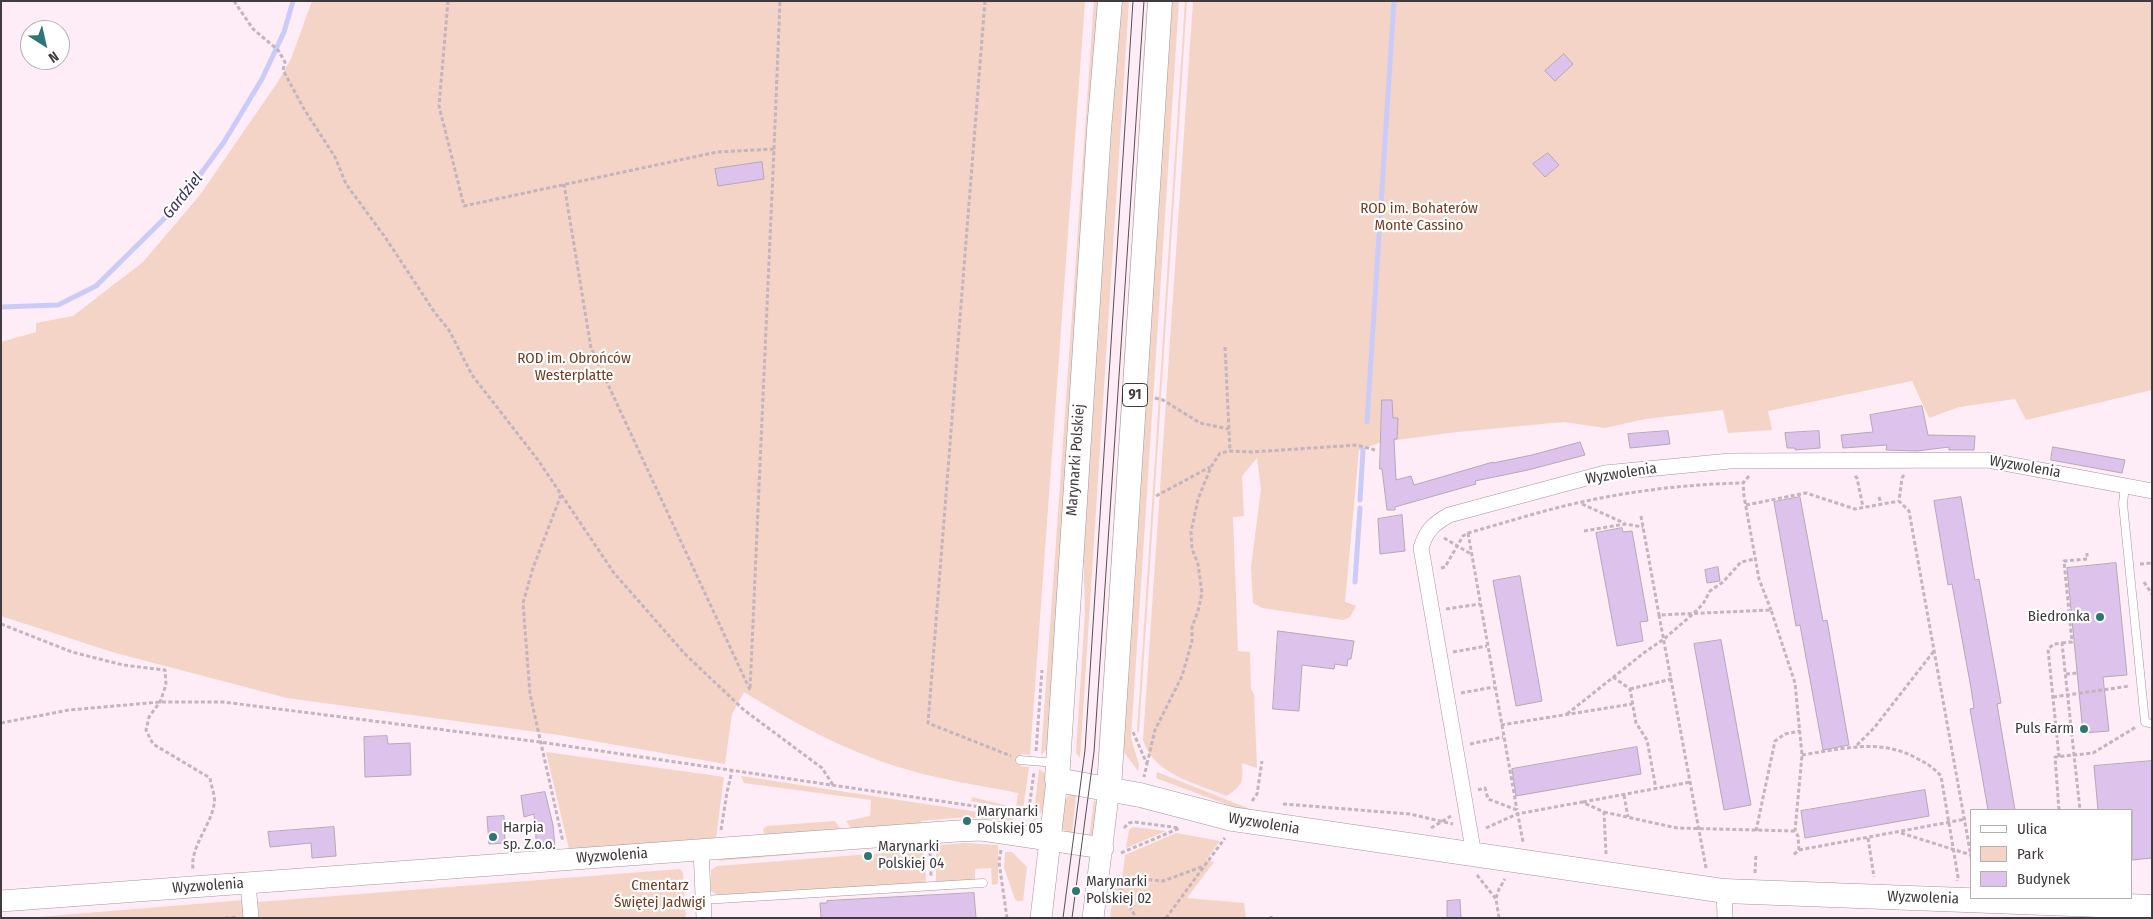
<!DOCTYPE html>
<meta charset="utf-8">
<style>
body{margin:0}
#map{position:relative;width:2153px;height:919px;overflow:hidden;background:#feecf6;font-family:"Fira Sans Condensed",sans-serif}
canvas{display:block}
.frame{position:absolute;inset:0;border:2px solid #413a3e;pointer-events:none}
.legend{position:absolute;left:1970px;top:809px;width:162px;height:90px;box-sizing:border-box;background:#fff;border:1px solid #b3b0b2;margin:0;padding:6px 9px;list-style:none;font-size:15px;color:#413a3e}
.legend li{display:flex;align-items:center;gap:10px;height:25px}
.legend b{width:25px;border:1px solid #b3b0b2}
.north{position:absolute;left:20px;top:20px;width:50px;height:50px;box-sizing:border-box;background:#fff;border:1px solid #b3b0b2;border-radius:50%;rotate:145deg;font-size:14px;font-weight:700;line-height:20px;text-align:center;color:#413a3e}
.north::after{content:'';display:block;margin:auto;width:18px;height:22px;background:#2c7675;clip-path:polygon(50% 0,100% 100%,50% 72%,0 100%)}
</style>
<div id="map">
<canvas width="2153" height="919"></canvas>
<div class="frame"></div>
<ul class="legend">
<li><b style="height:6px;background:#fff"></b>Ulica</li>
<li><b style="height:14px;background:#f4d4c7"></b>Park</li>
<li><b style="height:14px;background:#ddc2eb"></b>Budynek</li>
</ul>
<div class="north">N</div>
</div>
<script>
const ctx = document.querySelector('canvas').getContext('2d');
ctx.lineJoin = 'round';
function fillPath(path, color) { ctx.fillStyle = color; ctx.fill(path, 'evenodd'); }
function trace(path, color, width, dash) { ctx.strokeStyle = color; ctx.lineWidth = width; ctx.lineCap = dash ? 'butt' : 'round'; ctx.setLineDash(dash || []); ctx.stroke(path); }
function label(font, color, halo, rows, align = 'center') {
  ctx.font = font + ' "Fira Sans Condensed",sans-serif'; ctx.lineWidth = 4.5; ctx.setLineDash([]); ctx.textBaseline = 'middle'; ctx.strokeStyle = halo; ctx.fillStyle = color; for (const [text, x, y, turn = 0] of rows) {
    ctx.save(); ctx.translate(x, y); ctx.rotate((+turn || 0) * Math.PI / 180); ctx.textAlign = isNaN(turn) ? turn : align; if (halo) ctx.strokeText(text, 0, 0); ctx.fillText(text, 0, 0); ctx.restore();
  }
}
fillPath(new Path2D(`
 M312 1H1085L1030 755 1021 754 1020 766 1029 767 1023 810 971 801 972 797 1016 808 1018 793C980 785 939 780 902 768 845 751 794 723 744 692L732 714 725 764 559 735 287 698 112 652 1 616V342L36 332V323L73 316 143 262 200 195 277 83 291 59Z
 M1094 1H1102L1049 747 1041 755Z
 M1121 1H1129L1080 758 1076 753 1085 611 1083 543 1106 174Z
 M1147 1H1152L1099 758 1098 759Z
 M1170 1H1179L1131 738 1139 765 1138 771 1123 751Z
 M1185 1H1187L1139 732H1137Z
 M1193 1H2152V390L2026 420 2015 399 1959 407 1929 418 1912 381 1768 411 1772 430 1728 433 1723 410 1645 419 1605 428 1564 422 1457 432 1382 442 1359 450 1345 602 1356 606 1350 617 1343 620 1262 608 1253 603 1251 567 1261 489 1257 458 1242 476 1244 516 1233 517 1238 651 1250 652 1251 689 1254 694 1257 768 1242 763C1243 782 1243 786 1226 796 1196 783 1154 775 1143 740Z
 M546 752 724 777 716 838 569 849Z
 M1039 769 1045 773 1046 778C1045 796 1048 810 1033 822Z
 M1157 772 1250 809 1270 815 1247 812 1156 778Z
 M741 776 978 812 1013 818 1012 821 967 817 921 821V824L852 830 846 821 870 816 871 800 744 783Z
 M1069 795H1076L1072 834 1062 829 1065 800Z
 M1094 800 1098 803 1096 835 1089 837Z
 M835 821 841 830 765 837 763 829 767 826Z
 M1133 827 1166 831 1126 848 1129 830Z
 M1176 833 1220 841 1206 860 1214 862 1187 898 1244 903 1246 918H1110L1114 888H1121L1125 855Z
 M964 843 998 845V884L992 885 991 868 975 869V880L936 882V849L941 845Z
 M858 849 718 861 722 858Z
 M921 850 925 857 926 883 718 895 711 891V870L717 866Z
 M1005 852H1012L1027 867 1023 901H1017L1015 899 1004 868Z
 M680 869 683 873 686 918H259L258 902Z
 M244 900 245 918H26Z`), '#f4d4c7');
trace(new Path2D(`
 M1 307 58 305 96 286 178 205 224 142 262 79 284 32 293 1
 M1367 422 1394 1
 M1360 500 1363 450
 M1355 582 1360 508`), '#cbcbf8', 5);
const building = new Path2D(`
 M1564 54 1573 64 1555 81 1545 71Z
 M1548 153 1559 165 1545 177 1533 164Z
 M762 162 764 179 718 186 715 169Z
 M1382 400H1392L1393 418H1398L1397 439H1394L1396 480 1411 476 1414 485 1493 462V463L1532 455 1580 442 1585 455 1528 470 1475 481 1476 484 1395 507V510H1387L1382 469H1380Z
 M1922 406 1928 435 1975 436 1974 450H1949V447L1917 451 1886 450 1887 445 1843 448 1841 435 1873 432 1870 415Z
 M1668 431 1670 444 1630 448 1628 434Z
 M1819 431 1820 448 1795 450V448H1787L1785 433Z
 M2053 447 2125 460 2122 473 2051 460Z
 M1800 497 1823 621 1827 620 1849 745 1823 750 1800 625 1796 626 1774 502Z
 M1961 497 1975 580 1979 579 2001 703 1997 704 2015 810H1988L1981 770 1970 709 1974 708 1971 688 1952 584 1948 585 1934 501Z
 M1402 515 1405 551 1380 554 1378 519Z
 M1622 528 1623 532 1632 531 1648 621 1640 622 1643 641 1617 646 1596 533Z
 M2116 563 2127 675 2103 677 2109 731 2083 733 2067 568Z
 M1718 567 1720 581 1707 583 1705 570Z
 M1520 576 1542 701 1516 706 1493 581Z
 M1278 631 1354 641 1351 659H1348L1347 666 1335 664 1334 669 1302 665 1299 711 1273 709Z
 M1721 640 1751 805 1724 810 1694 644Z
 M387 736 388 744 410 743 411 775 365 777 364 737Z
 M1637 747 1641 774 1516 796 1512 769Z
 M2152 761V858L2132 860V810H2098L2094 766Z
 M1925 790 1929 816 1805 838 1801 811Z
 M545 792 553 825 555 848 537 849 534 814 524 817 521 796Z
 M504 816 505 843 489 844 487 817Z
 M334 827 336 856 312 858 311 843 270 847 268 832Z
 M974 893 976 918H821L820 903H827V901Z
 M1460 900 1461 918H1447V901Z`);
fillPath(building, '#ddc2eb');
trace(building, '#b2a9b7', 1);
const lane = new Path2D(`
 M2125 485 2123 504 2145 722 2152 724
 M1020 760 1056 763
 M703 900 983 883`);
const street = new Path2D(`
 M701 849 704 918
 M1474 855 1421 548C1426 531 1433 524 1449 515L1605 473 1730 461 1987 460 2152 491
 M248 883 251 918
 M1724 891 1725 918`);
const secondary = new Path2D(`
 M1 901 957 831 982 830 1103 848
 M1041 918 1057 780
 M1093 918 1109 788`);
const primary = new Path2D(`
 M1110 1 1099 130 1057 780 1140 795 1232 819 1724 891 2152 907
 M1109 788 1160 1`);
trace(lane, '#a5959e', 9);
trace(street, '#a5959e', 16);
trace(secondary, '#a5959e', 22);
trace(primary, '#a5959e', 25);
trace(new Path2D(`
 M234 1 253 29 278 50 285 62 283 70 304 109 335 157 346 184 385 237 435 313 449 330 472 375 538 460 614 573 685 654 744 710 822 768 833 785
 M448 1 439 106 464 206 717 152 774 149 750 690 591 348 564 184
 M985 1 928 723 1011 756
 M774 149 780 1
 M1225 347 1230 451
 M1155 398 1163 400 1200 423 1229 429
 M1904 475 1902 478 1899 501 1909 511 1972 862
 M1749 476 1743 483 1744 496 1759 579 1771 610
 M1855 476 1857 478 1863 507
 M561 495 533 568 523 603 530 694 563 842
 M1156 496 1210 467
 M1879 497 1881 504
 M1582 504 1624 523
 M1746 505 1806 493 1855 509 1899 501
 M1641 516 1659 615
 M1584 531 1625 524 1643 527
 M1468 533 1517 810
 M1444 538 1471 554
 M2140 564 2152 563
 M1441 568 1445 567 1463 536 1468 533C1500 524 1532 514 1564 506 1622 492 1684 484 1743 483
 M2144 582 2152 594
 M1446 609 1480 604
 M1 624 72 652 123 665 165 670 166 685 160 702 149 717 146 730 153 744 210 778C211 786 216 797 214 805 210 827 190 847 193 869
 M2062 643 2072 642 2064 561 2087 559V553
 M1453 652 1487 646
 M2066 674 2077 673
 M1613 677 1630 689 1636 723 1647 740 1656 789
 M1630 689 1672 679
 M1461 693 1494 687
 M2053 697 2130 686
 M1567 714 1645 652 1664 639 1693 614 1703 604 1710 591 1723 582 1741 562 1755 559
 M1 723 69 710 160 702H223L540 742 1028 814
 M1501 725 1632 704
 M1133 732 1147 764 1144 777
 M1470 744 1503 737
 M1857 745 1874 728 1934 651
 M1036 751 1042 670
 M1802 755C1841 749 1880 738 1916 758 1926 763 1933 767 1941 776L1958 877 1957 881
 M2059 757 2048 649 2054 644 2062 643 2080 810
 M1147 764 1155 730 1182 676 1192 641V627L1198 611 1202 593 1198 564 1192 549 1191 532 1198 499 1211 467 1220 453 1230 451 1252 452 1357 445 1375 450
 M1478 790 1485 788 1488 799 1517 810 1523 842
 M1624 795 1628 817
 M1252 801 1257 794 1262 761
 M1583 802 1691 782
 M1283 804 1410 814 1453 824
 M2059 810 2055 757 2093 753 2136 727
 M1604 812 1677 828 1795 831
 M1028 816 1034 772
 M1124 828 1129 823 1134 822 1180 828
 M1431 828 1451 816
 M1486 828 1517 814 1582 802 1604 812 1606 854
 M721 830 727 792 732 771
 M1756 831 1775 741 1785 734 1800 731
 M1901 833 1971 855
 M1868 838 1874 877
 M1001 850 999 862 1007 918
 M1799 850 1966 819
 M930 852 931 876
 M1121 853 1180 828
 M1706 868 1659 615 1771 610 1795 683 1802 755 1795 831 1798 836 1799 850 1792 856
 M1755 873 1756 854
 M1477 875 1496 899 1499 918
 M1116 877 1163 881 1204 866
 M1117 883 1136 918
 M1496 898 1499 889 1505 879
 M225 918 237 917
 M1166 918 1225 838
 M1271 918V916`), '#c3b4bd', 3, [4, 2.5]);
trace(lane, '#fff', 8);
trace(street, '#fff', 15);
trace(secondary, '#fff', 21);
trace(primary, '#fff', 24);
trace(new Path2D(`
 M1063 918 1085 750 1133 1
 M1072 918 1094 752 1144 1`), '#585055', 1);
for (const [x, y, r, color] of [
 [2100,617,5,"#2c7675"],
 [2084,729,5,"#2c7675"],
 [967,821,5,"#2c7675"],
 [493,837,5,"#2c7675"],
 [868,856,5,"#2c7675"],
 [1076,891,5,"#2c7675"]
]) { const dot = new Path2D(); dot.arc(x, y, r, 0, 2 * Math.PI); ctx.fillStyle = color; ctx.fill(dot); trace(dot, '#fff', 2); }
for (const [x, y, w] of [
 [1135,395,25]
]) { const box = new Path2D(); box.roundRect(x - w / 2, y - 11.5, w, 23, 4); ctx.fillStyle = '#fff'; ctx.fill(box); trace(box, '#413a3e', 1); }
label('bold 14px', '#413a3e', null, [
 ["91",1135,395]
]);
label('15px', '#763b20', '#fff', [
 ["ROD im. Bohaterów",1419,209],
 ["Monte Cassino",1419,226],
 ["ROD im. Obrońców",574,359],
 ["Westerplatte",574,376],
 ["Cmentarz",660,886],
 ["Świętej Jadwigi",660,903]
]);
label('15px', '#413a3e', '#fff', [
 ["Marynarki Polskiej",1076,460,-86],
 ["Wyzwolenia",2025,467,10],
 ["Wyzwolenia",1621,474,-9],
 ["Wyzwolenia",1264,824,9],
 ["Wyzwolenia",612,856,-4],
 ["Wyzwolenia",208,886,-4],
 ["Wyzwolenia",1923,898,2]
]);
label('15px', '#413a3e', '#fff', [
 ["Biedronka",2090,617,"right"],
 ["Puls Farm",2074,729,"right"],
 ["Marynarki",977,812],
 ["Polskiej 05",977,829],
 ["Harpia",503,828],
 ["sp. Z.o.o.",503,845],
 ["Marynarki",878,847],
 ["Polskiej 04",878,864],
 ["Marynarki",1086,882],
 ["Polskiej 02",1086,899]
], 'left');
label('italic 16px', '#363168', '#fff', [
 ["Gardziel",183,196,-51]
]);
</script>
